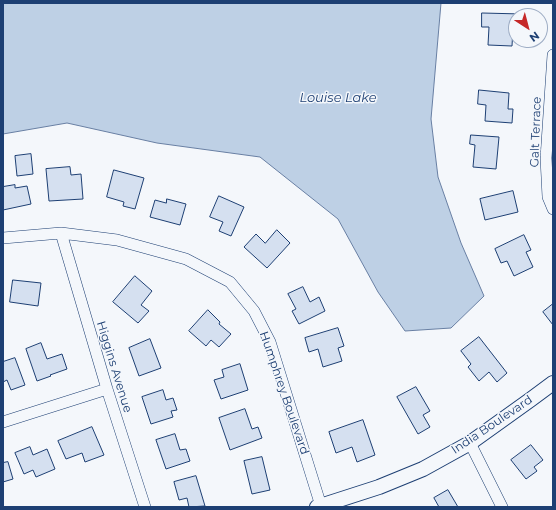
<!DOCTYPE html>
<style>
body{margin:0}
#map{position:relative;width:556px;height:510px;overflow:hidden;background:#f4f7fb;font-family:Montserrat,sans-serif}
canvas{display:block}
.frame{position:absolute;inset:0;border:4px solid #1d3f73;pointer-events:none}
.north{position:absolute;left:508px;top:8px;width:40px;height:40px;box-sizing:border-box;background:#f4f7fb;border:1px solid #9eadc5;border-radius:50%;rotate:144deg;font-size:11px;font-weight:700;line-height:16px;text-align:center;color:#1d3f73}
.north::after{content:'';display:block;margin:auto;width:14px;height:18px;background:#c62828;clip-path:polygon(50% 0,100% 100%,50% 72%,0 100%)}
</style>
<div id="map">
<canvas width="556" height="510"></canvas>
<div class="frame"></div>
<div class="north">N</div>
</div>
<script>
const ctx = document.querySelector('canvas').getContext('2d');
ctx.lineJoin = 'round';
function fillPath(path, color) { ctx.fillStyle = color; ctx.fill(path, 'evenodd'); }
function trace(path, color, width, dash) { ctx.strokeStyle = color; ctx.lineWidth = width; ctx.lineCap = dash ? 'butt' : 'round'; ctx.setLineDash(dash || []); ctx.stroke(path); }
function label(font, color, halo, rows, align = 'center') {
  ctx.font = font + ' Montserrat,sans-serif'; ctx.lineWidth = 3; ctx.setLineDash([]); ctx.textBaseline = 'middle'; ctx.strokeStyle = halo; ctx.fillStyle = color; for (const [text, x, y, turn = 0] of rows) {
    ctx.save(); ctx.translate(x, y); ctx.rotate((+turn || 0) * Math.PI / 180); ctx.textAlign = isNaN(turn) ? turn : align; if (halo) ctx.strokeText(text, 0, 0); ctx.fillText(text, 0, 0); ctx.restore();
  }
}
const water = new Path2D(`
 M3 3H441L431 119 438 177 461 243 484 296 451 328 405 331 378 292 338 219 260 157 157 143 67 123 3 134Z`);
fillPath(water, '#bed0e5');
trace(water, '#687fa3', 1);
const building = new Path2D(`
 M482 13 522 14V16H516V28H513L512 46 488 45 489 27H482Z
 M479 90 509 93 508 109H513L512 123 485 121 486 105 478 104Z
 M471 135 499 137 496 169 473 167 475 145 470 144Z
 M31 154 33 174 17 176 15 156Z
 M70 167 71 175 81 174 83 199 49 201 46 169Z
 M114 170 144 178 135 209 123 206 124 202 107 197Z
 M15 185V188L27 186 31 204 3 210V187Z
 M513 191 518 212 485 220 480 199Z
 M219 196 244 207 231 236 219 231 223 222 210 217Z
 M167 199 186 204 180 225 150 217 155 200 166 203Z
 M277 230 290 243 267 268 244 247 256 234 265 243Z
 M524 235 531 250 526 252 533 267 514 276 507 261 501 263 495 249Z
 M135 276 152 291 141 305 149 311 138 323 113 302Z
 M13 280 41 283 38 306 10 302Z
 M303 287 310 302 319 297 325 311 299 324 292 311 296 309 288 294Z
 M553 304V325L543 312Z
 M208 310 220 322 219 324 231 334 219 347 211 340 206 346 189 331Z
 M338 328 344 346 338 348 342 361 323 367 318 349 309 352 305 338Z
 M479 337 507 373 497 382 489 372 479 381 468 367 471 364 461 351Z
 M150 339 161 368 139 376 129 348Z
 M41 343 47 359 62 354 67 369 50 375 51 376 37 381 26 349Z
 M15 358 25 385 11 390 7 380 3 382V362Z
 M240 364 248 390 221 399 214 380 224 377 222 370Z
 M416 387 430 411 423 415 430 427 418 434 397 397Z
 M163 390 166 400 173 398 177 410 171 411 173 417 151 424 142 397Z
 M245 409 252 429 258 427 262 438 230 450 219 418Z
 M363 420 375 455 357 462 352 447 336 453 329 432Z
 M92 427 104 455 85 462 82 453 66 459 58 441Z
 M175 434 180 450 186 449 190 461 166 469 156 440Z
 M531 445 543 460 534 467 537 471 526 479 511 460Z
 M30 447 33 455 47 449 55 469 36 477 33 470 24 474 15 453Z
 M262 457 270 490 252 494 244 461Z
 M8 462 13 479 3 482V463Z
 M196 476 205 506 189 507 187 498 179 500 174 482Z
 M448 490 458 507H439L434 498Z`);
fillPath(building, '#d5e0f0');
trace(building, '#1d3f73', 1);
const minor = new Path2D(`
 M553 55 546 158 548 197 553 209
 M61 233 107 389 145 507
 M3 238 61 233 117 240 186 259 230 282 254 311 270 342 321 506
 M3 422 107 389
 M470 443 502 507`);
const tertiary = new Path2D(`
 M317 507 379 487 423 469 470 443 530 400 553 383`);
trace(minor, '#1d3f73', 12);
trace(tertiary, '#1d3f73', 16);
trace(minor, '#f4f7fb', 11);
trace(tertiary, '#f4f7fb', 14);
label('12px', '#1d3f73', '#f4f7fb', [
 ["Galt Terrace",536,132,-88],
 ["Higgins Avenue",114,367,73],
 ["Humphrey Boulevard",284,393,71],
 ["India Boulevard",492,425,-34]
]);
label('italic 13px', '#1d3f73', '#f4f7fb', [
 ["Louise Lake",338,98]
]);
</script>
